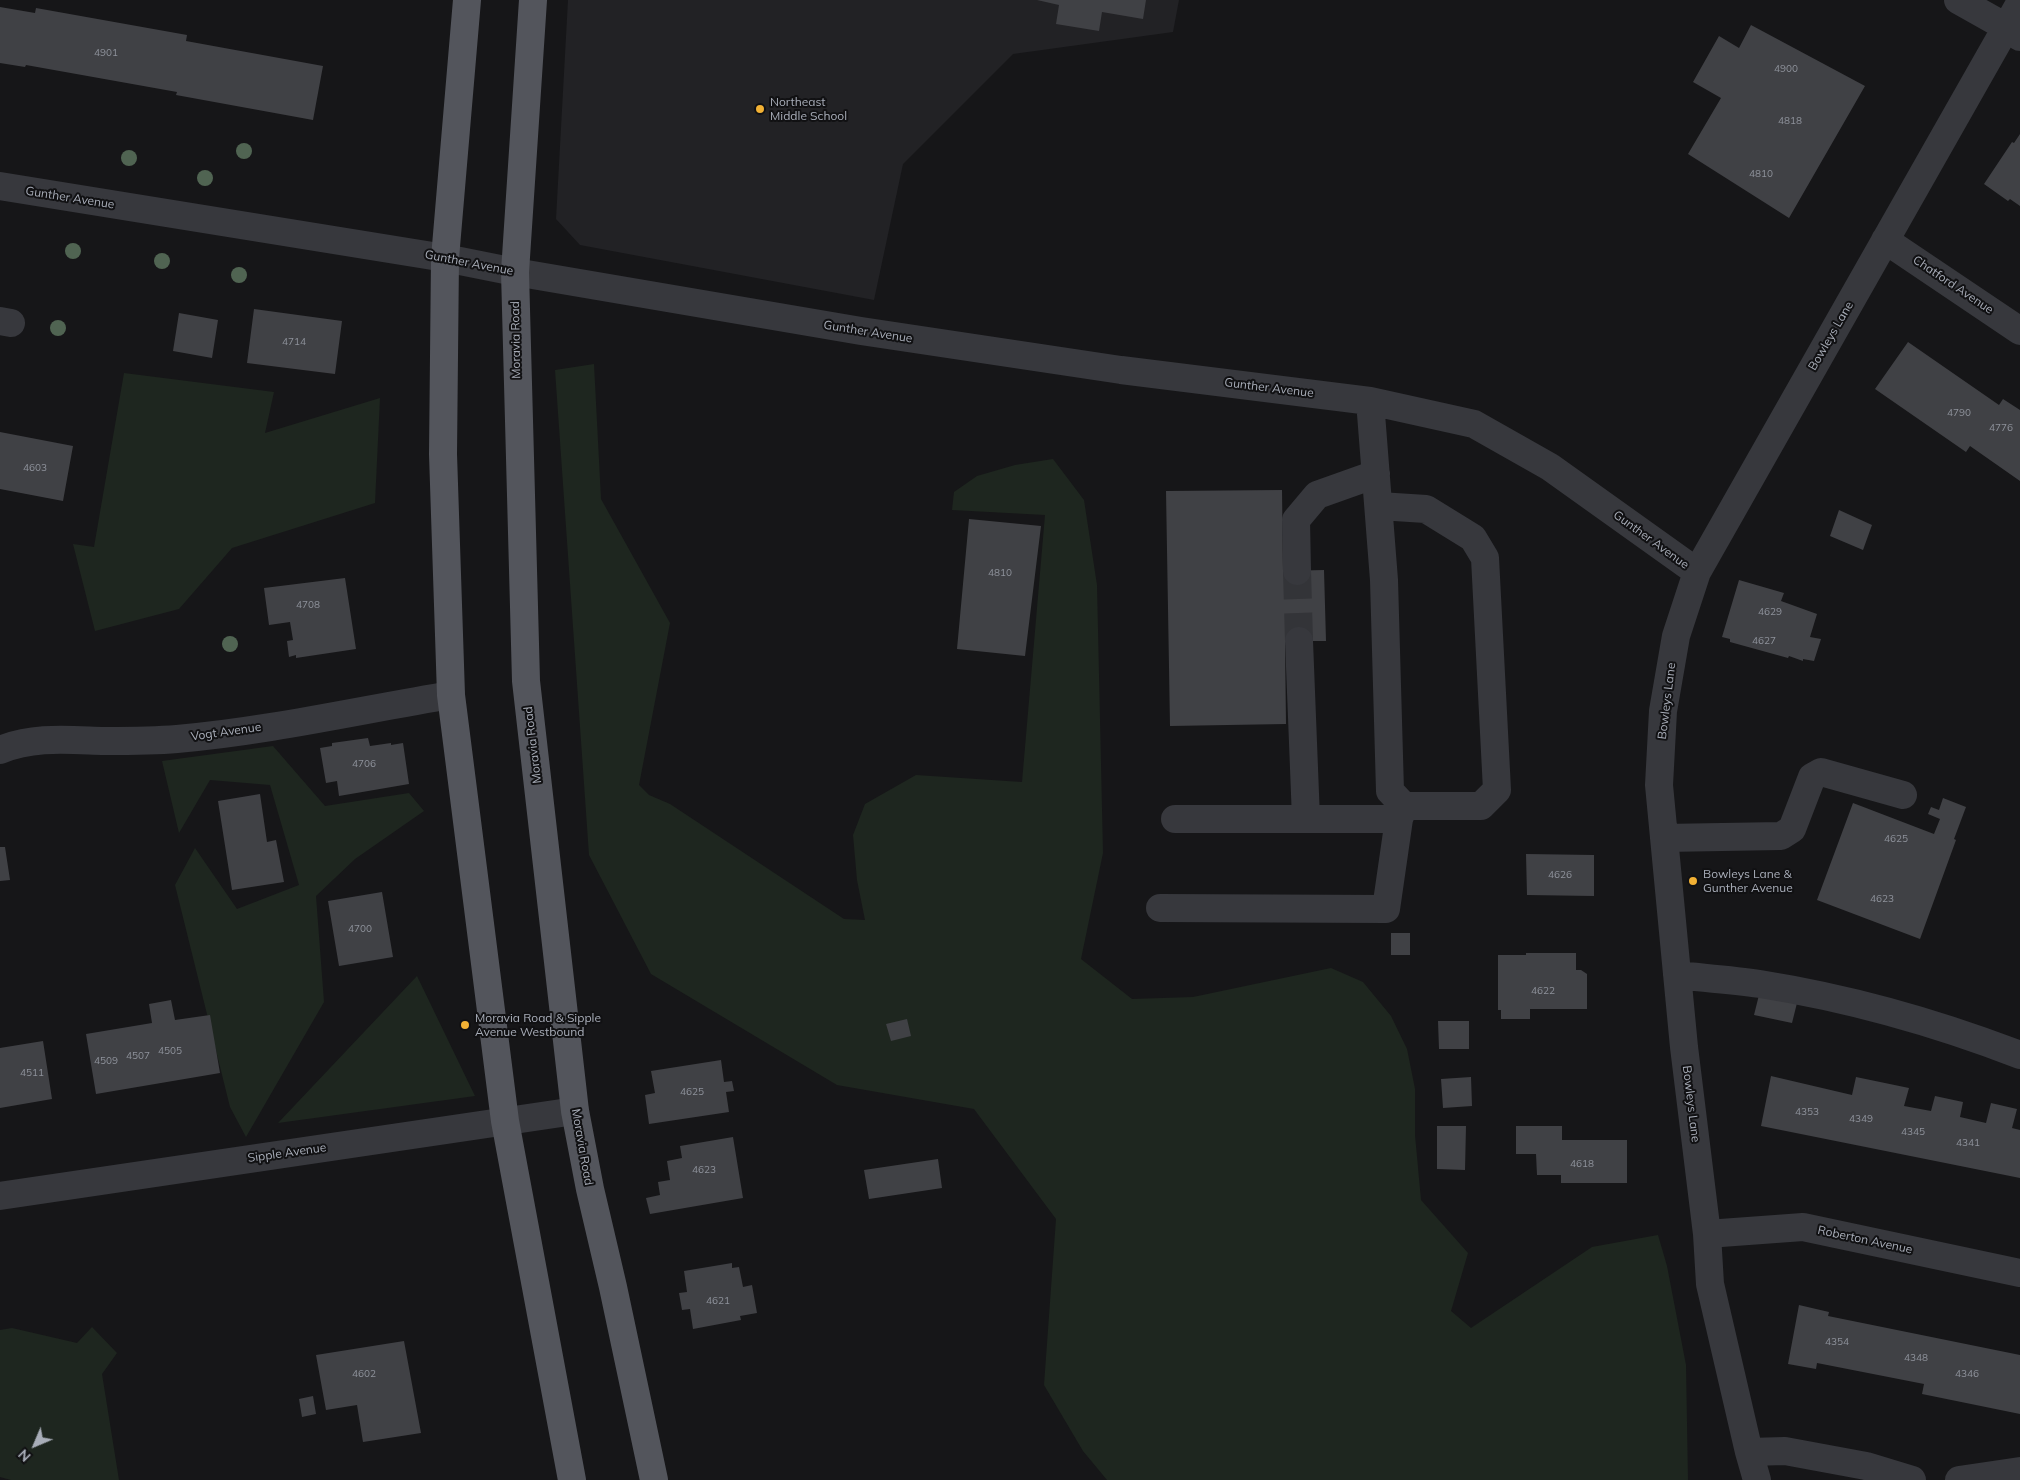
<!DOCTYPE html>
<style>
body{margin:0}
#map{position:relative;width:2020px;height:1480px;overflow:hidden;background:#161618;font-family:Mulish,sans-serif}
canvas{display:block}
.north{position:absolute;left:10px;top:1420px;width:50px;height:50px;-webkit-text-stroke:4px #111113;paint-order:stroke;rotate:225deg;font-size:14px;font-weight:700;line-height:20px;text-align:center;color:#a8adb8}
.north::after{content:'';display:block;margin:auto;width:18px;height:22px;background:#a8adb8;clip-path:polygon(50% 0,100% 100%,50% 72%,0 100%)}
</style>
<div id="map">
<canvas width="2020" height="1480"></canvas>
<div class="north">N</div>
</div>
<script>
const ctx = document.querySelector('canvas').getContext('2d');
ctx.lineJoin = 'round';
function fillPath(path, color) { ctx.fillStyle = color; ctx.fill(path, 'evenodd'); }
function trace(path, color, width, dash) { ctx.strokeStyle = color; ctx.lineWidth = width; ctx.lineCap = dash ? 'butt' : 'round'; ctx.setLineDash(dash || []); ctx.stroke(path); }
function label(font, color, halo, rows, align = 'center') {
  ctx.font = font + ' Mulish,sans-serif'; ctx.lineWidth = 4; ctx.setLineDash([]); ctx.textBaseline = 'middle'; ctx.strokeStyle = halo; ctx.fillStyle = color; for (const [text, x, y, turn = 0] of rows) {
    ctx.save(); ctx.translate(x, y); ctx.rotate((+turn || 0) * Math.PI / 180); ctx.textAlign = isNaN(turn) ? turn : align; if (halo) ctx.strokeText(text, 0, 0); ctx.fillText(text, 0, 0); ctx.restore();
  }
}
fillPath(new Path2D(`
 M568 0H1179L1173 32 1013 54 903 164 874 300 580 245 556 219Z`), '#222225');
fillPath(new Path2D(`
 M594 364 601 499 670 623 639 785 649 795 670 804 844 919 865 920 857 880 853 835 865 804 916 775 1022 782 1045 515 952 510 954 492 977 476 1015 465 1053 459 1084 500 1097 585 1103 853 1081 959 1132 999 1193 997 1331 968 1363 982 1391 1016 1407 1049 1415 1089V1135L1421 1200 1468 1253 1451 1311 1471 1328 1592 1247 1658 1235 1667 1266 1686 1365 1688 1480H1107L1083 1451 1044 1385 1056 1219 974 1109 837 1085 651 974 589 855 555 370Z
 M124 373 274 392 265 433 380 398 375 503 232 548 179 609 95 631 73 544 94 547Z
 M273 746 325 806 409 793 424 811 355 859 316 896 324 1002 246 1137 230 1107 175 885 195 848 237 909 299 885 270 785 210 780 179 833 162 761Z
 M417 976 475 1096 278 1123Z
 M92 1327 117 1353 102 1374 119 1480H11L0 1477V1330L12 1328 77 1343Z`), '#1e261f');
fillPath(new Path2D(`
 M1037 0H1146L1143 19 1102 12 1099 31 1056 24 1059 5Z
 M0 7 35 13 36 8 187 35 186 41 323 66 313 120 176 95 177 92 26 65 25 67 0 63Z
 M1751 25 1865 86 1789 218 1688 154 1721 98 1693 82 1719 36 1739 48Z
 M2020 134V206L2010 199 2008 201 1984 184 2012 142 2014 143Z
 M254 309 342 321 335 374 247 363Z
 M179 313 218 320 212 358 173 351Z
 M1908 342 1999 405 2003 399 2020 410V481L1970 446 1966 452 1875 389Z
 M0 432 73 446 63 501 0 489Z
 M1282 490 1283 571 1324 570 1326 641H1285L1286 724 1170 726 1166 491Z
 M1839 510 1872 525 1863 550 1830 536Z
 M969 519 1041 526 1025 656 957 649Z
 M345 578 356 649 296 658V655L289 657 287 641 293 640 290 622 269 625 264 588Z
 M1739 580 1784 593 1781 601 1817 614 1810 637 1821 639 1814 661 1803 659V661L1789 656 1788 658 1730 642V639L1722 637Z
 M368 738 370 746 391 743V745L403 743 409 784 339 796 337 781 326 783 320 748 332 746V743Z
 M260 794 267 842 276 840 284 882 232 890 218 801Z
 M1943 798 1966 807 1954 839 1956 840 1920 939 1817 900 1853 803 1934 834 1940 819 1928 814 1931 807 1939 810Z
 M0 847H5L10 880 0 881Z
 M1526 854 1594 855V896L1527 895Z
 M382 892 393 957 339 966 328 901Z
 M1391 933H1410V955H1391Z
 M1526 953H1576V970H1581L1587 974V1009H1530V1019H1501V1010H1498V955H1526Z
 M1761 987 1799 995 1792 1023 1754 1015Z
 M171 1000 175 1020 210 1015 220 1073 96 1094 86 1034 152 1023 149 1004Z
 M907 1019 911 1036 891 1041 886 1024Z
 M1438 1021H1469V1049H1439Z
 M43 1041 52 1099 0 1108V1048Z
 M721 1060 724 1082 732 1081 734 1091 726 1092 729 1112 649 1124 645 1095 655 1093 651 1071Z
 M1771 1076 1852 1095 1856 1077 1909 1088 1904 1106 1931 1111 1935 1096 1963 1102 1960 1117 1986 1123 1991 1103 2017 1109 2012 1128 2020 1130V1178L1761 1126Z
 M1471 1077 1472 1106 1443 1108 1441 1079Z
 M1437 1126H1466L1465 1170 1437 1169Z
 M1516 1126H1562V1140H1627V1183H1561V1175H1537L1536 1154H1516Z
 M733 1137 743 1198 650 1214 646 1198 660 1195 658 1182 670 1180 667 1161 682 1158 680 1146Z
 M938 1159 942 1188 869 1199 864 1170Z
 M732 1263V1268L739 1267 743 1287 752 1285 757 1313 740 1316 741 1320 693 1329 690 1309 682 1310 679 1293 687 1292 684 1271Z
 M1799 1305 1829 1312 1828 1316 2020 1355V1414L1922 1394 1924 1384 1817 1363 1816 1369 1788 1364Z
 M404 1341 421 1433 363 1442 357 1405 326 1410 316 1355Z
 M313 1396 316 1414 302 1417 299 1399Z`), '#404145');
trace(new Path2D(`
 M1297 571 1299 641`), '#333438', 28, [28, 14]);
trace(new Path2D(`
 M1958 0 2006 27 2020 37
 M0 186 445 258 515 272 861 331 1121 370 1370 401 1474 424 1550 467 1697 572
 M1885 240 2020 331
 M0 321 11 323
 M1370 401 1384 580 1390 791 1404 806H1481L1497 790 1485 558 1473 538 1426 509 1379 506
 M1297 571 1296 520 1317 495 1376 474
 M1299 641 1306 819
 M0 750C34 736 68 740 105 741 128 741 153 741 177 739 269 731 360 710 451 695
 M1175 819H1399
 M1664 838 1781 836 1792 829 1812 777 1821 772 1903 795
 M1160 908 1386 909 1399 819 1404 806
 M1677 975C1705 978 1733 980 1760 984 1848 998 1937 1023 2020 1055
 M0 1196 575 1111
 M1707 1234 1803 1227 2020 1273
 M1749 1452 1785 1451 1866 1466 1912 1480
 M1757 1480 1749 1452 1710 1284 1707 1234 1684 1047 1659 785 1663 711 1676 636 1697 572 2020 3
 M1959 1480 2020 1471`), '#37383d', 28);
trace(new Path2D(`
 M467 0 445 258 443 454 451 695 505 1121 572 1480
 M533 0 515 272 526 681 575 1111 590 1189 613 1287 654 1480`), '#53555c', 28);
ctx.fillStyle = '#506452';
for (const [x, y] of [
 [244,151],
 [129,158],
 [205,178],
 [73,251],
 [162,261],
 [239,275],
 [58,328],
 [230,644]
]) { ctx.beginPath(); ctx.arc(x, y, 8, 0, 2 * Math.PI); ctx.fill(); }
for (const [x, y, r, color] of [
 [760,109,5,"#f2b134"],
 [1693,881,5,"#f2b134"],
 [465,1025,5,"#f2b134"]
]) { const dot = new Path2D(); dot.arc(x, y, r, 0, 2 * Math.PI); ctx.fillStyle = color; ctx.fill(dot); trace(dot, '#111113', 2); }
label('10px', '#8e929b', null, [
 ["4901",106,53],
 ["4900",1786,69],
 ["4818",1790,121],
 ["4810",1761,174],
 ["4714",294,342],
 ["4790",1959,413],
 ["4776",2001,428],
 ["4603",35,468],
 ["4810",1000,573],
 ["4708",308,605],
 ["4629",1770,612],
 ["4627",1764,641],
 ["4706",364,764],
 ["4625",1896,839],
 ["4626",1560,875],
 ["4623",1882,899],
 ["4700",360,929],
 ["4622",1543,991],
 ["4505",170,1051],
 ["4507",138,1056],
 ["4509",106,1061],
 ["4511",32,1073],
 ["4625",692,1092],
 ["4353",1807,1112],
 ["4349",1861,1119],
 ["4345",1913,1132],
 ["4341",1968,1143],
 ["4618",1582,1164],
 ["4623",704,1170],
 ["4621",718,1301],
 ["4354",1837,1342],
 ["4348",1916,1358],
 ["4602",364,1374],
 ["4346",1967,1374]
]);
label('12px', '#a8adb8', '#111113', [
 ["Northeast",770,102],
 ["Middle School",770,116],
 ["Bowleys Lane &",1703,874],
 ["Gunther Avenue",1703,888],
 ["Moravia Road & Sipple",475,1018],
 ["Avenue Westbound",475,1032]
], 'left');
label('12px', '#a8adb8', '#111113', [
 ["Gunther Avenue",70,198,9],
 ["Gunther Avenue",469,263,11],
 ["Chatford Avenue",1953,285,34],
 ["Gunther Avenue",868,332,9],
 ["Bowleys Lane",1831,336,-60],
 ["Moravia Road",516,340,-91],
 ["Gunther Avenue",1269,388,7],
 ["Gunther Avenue",1651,540,36],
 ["Bowleys Lane",1667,701,-83],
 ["Vogt Avenue",226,732,-8],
 ["Moravia Road",533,745,-97],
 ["Bowleys Lane",1691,1104,83],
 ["Moravia Road",582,1147,80],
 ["Sipple Avenue",287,1153,-8],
 ["Roberton Avenue",1865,1240,12]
]);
</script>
